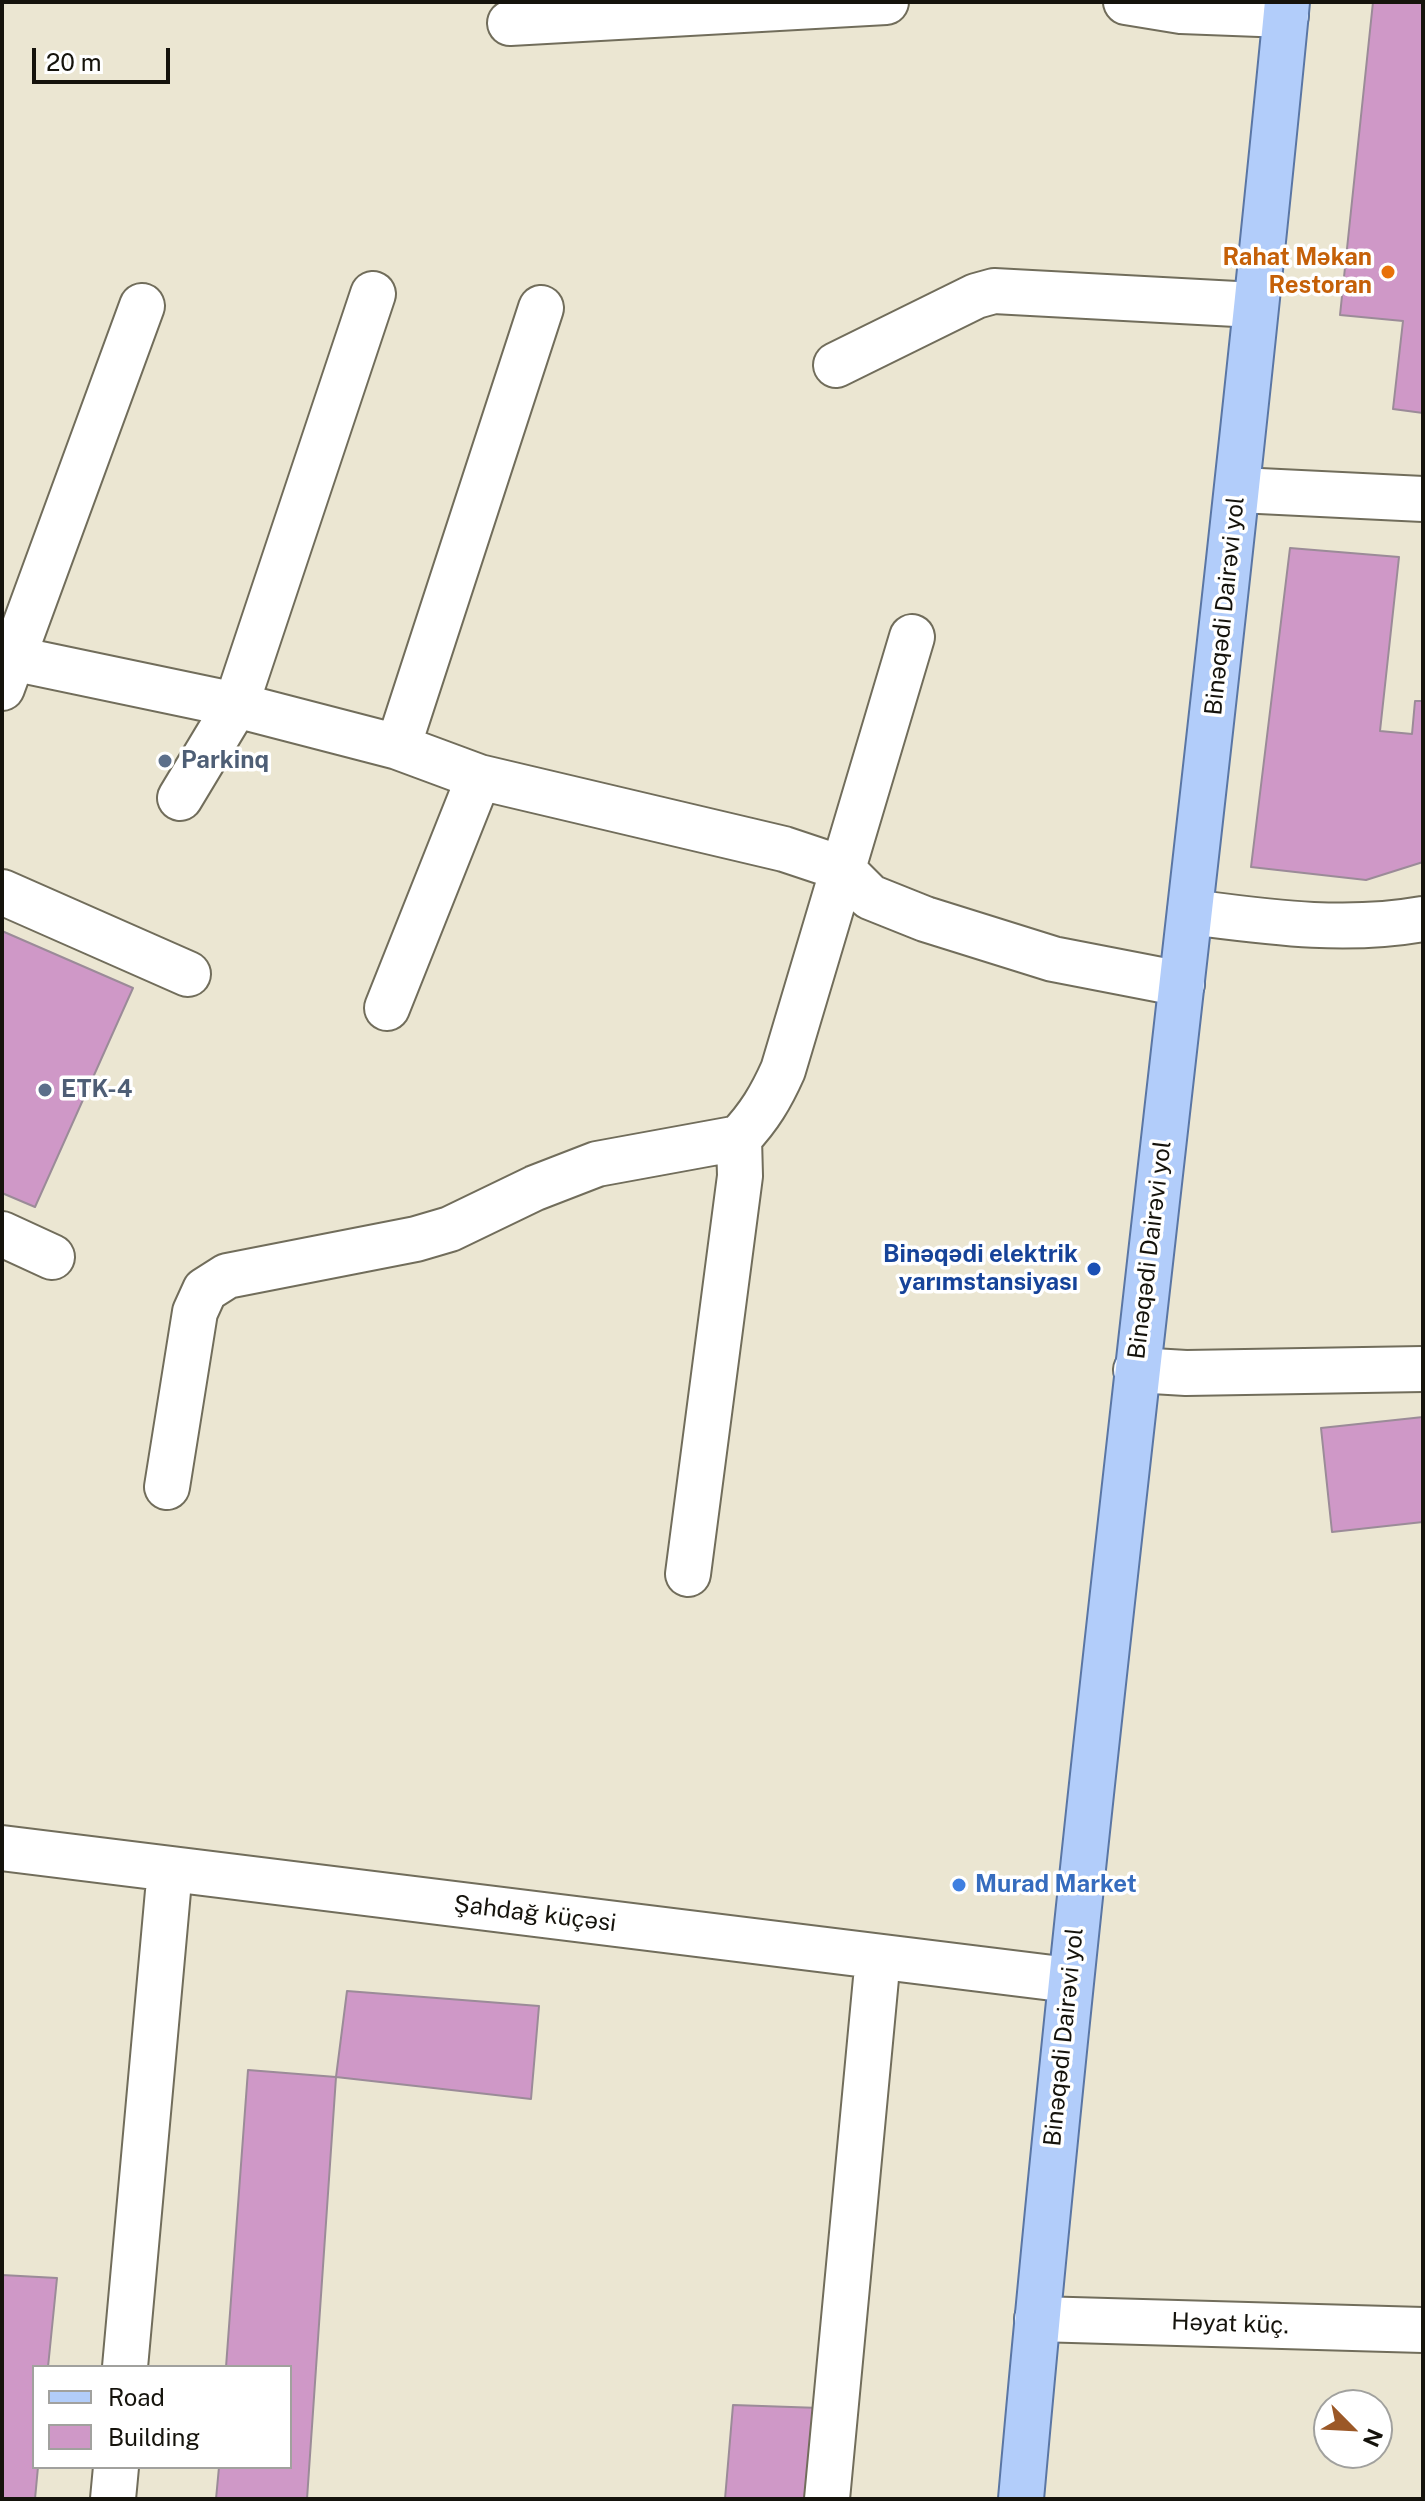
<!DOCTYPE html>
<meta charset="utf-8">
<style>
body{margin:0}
#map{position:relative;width:1425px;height:2501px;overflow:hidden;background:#ebe6d2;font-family:"Public Sans",sans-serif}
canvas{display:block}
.frame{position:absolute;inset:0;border:4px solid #15130c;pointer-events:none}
.legend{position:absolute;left:32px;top:2365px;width:260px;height:104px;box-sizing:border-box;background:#fff;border:2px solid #a1a19e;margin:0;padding:10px 14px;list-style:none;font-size:24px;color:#15130c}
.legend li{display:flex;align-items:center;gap:16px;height:40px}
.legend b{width:40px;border:2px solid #a1a19e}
.north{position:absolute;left:1313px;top:2389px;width:80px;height:80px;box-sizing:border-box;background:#fff;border:2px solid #a1a19e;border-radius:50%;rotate:114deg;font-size:22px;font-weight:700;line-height:32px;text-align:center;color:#15130c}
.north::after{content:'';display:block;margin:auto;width:28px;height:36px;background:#9b5827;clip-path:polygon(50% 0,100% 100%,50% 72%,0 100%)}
.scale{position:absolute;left:32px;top:48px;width:138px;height:36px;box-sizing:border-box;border:4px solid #15130c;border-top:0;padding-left:10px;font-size:24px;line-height:28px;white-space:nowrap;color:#15130c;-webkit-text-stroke:6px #fff;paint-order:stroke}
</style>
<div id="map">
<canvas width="1425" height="2501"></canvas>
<div class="frame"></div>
<ul class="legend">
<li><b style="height:10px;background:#b2cdfa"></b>Road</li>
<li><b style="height:22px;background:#cf98c7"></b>Building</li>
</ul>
<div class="north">N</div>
<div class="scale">20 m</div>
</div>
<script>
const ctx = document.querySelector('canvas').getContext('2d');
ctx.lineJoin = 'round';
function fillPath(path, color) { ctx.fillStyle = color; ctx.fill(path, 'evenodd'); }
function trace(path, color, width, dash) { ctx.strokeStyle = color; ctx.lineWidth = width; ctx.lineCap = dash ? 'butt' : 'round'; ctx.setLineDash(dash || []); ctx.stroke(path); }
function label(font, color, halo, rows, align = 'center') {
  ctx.font = font + ' "Public Sans",sans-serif'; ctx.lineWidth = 7; ctx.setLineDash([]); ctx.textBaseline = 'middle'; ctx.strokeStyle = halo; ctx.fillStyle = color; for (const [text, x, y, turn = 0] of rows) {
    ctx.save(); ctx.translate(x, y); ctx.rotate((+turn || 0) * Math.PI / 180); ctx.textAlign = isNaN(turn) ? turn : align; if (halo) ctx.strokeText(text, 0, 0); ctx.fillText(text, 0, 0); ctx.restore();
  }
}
const building = new Path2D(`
 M1373 2H1423V413L1393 409 1403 321 1340 315Z
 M1290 548 1399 557 1380 731 1412 734 1415 701H1423V862L1366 880 1251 867Z
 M2 931 133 988 35 1207 2 1193Z
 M1423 1417V1522L1332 1532 1321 1428Z
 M347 1991 539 2006 531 2099 336 2077Z
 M248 2070 336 2077 307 2499H216L219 2467H290V2367H226Z
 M2 2275 57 2278 48 2367H34V2467H38L35 2499H2Z
 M733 2405 820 2408 812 2499H725Z`);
fillPath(building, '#cf98c7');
trace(building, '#9b8b98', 2);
const minor = new Path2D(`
 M1126 2 1181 11 1286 15
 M510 23 886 2
 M836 365 976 296 994 291 1255 305
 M1239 490 1423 499
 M2 656 236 705 398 747 479 777 784 849 841 868 870 897 925 919 1053 959 1182 984
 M2 688 142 306
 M398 747 541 308
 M180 798 236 705 373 294
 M2 892 188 974
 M1190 912C1269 922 1344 933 1423 919
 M387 1008 479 777
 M2 1234 52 1257
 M1136 1370 1186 1373 1423 1369
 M167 1487 195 1312 205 1290 227 1276 416 1239 450 1229 535 1188 597 1164 739 1138C759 1117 771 1097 783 1070L912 637
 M688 1574 740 1176 739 1138
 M2 1848 1069 1980
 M1037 2319 1423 2330
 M125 2367 170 1869
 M113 2499 116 2467
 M827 2499 878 1957`);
const major = new Path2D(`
 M1021 2499C1095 1665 1206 835 1287 2`);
trace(minor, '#716d5b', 48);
trace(major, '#5a76a4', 48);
trace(minor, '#fff', 44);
trace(major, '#b2cdfa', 44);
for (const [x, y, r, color] of [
 [1388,272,8,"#e8710a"],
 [165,761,8,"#5c6f8a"],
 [45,1090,8,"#5c6f8a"],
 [1094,1269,8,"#1a4fb4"],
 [959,1885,8,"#3f7fe0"]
]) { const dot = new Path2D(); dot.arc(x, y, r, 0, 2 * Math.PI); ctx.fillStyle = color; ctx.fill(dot); trace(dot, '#fff', 3); }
label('bold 24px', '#c56008', '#fff', [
 ["Rahat Məkan",1372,258],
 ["Restoran",1372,286]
], 'right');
label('24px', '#15130c', '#fff', [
 ["Binəqədi Dairəvi yol",1225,606,-84],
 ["Binəqədi Dairəvi yol",1150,1250,-83],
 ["Şahdağ küçəsi",535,1914,7],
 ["Binəqədi Dairəvi yol",1064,2037,-84],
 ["Həyat küç.",1230,2324,2]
]);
label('bold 24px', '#4e5e75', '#fff', [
 ["Parkinq",181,761],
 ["ETK-4",61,1090]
], 'left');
label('bold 24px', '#164399', '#fff', [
 ["Binəqədi elektrik",1078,1255],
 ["yarımstansiyası",1078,1283]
], 'right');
label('bold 24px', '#366cbe', '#fff', [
 ["Murad Market",975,1885]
], 'left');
</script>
